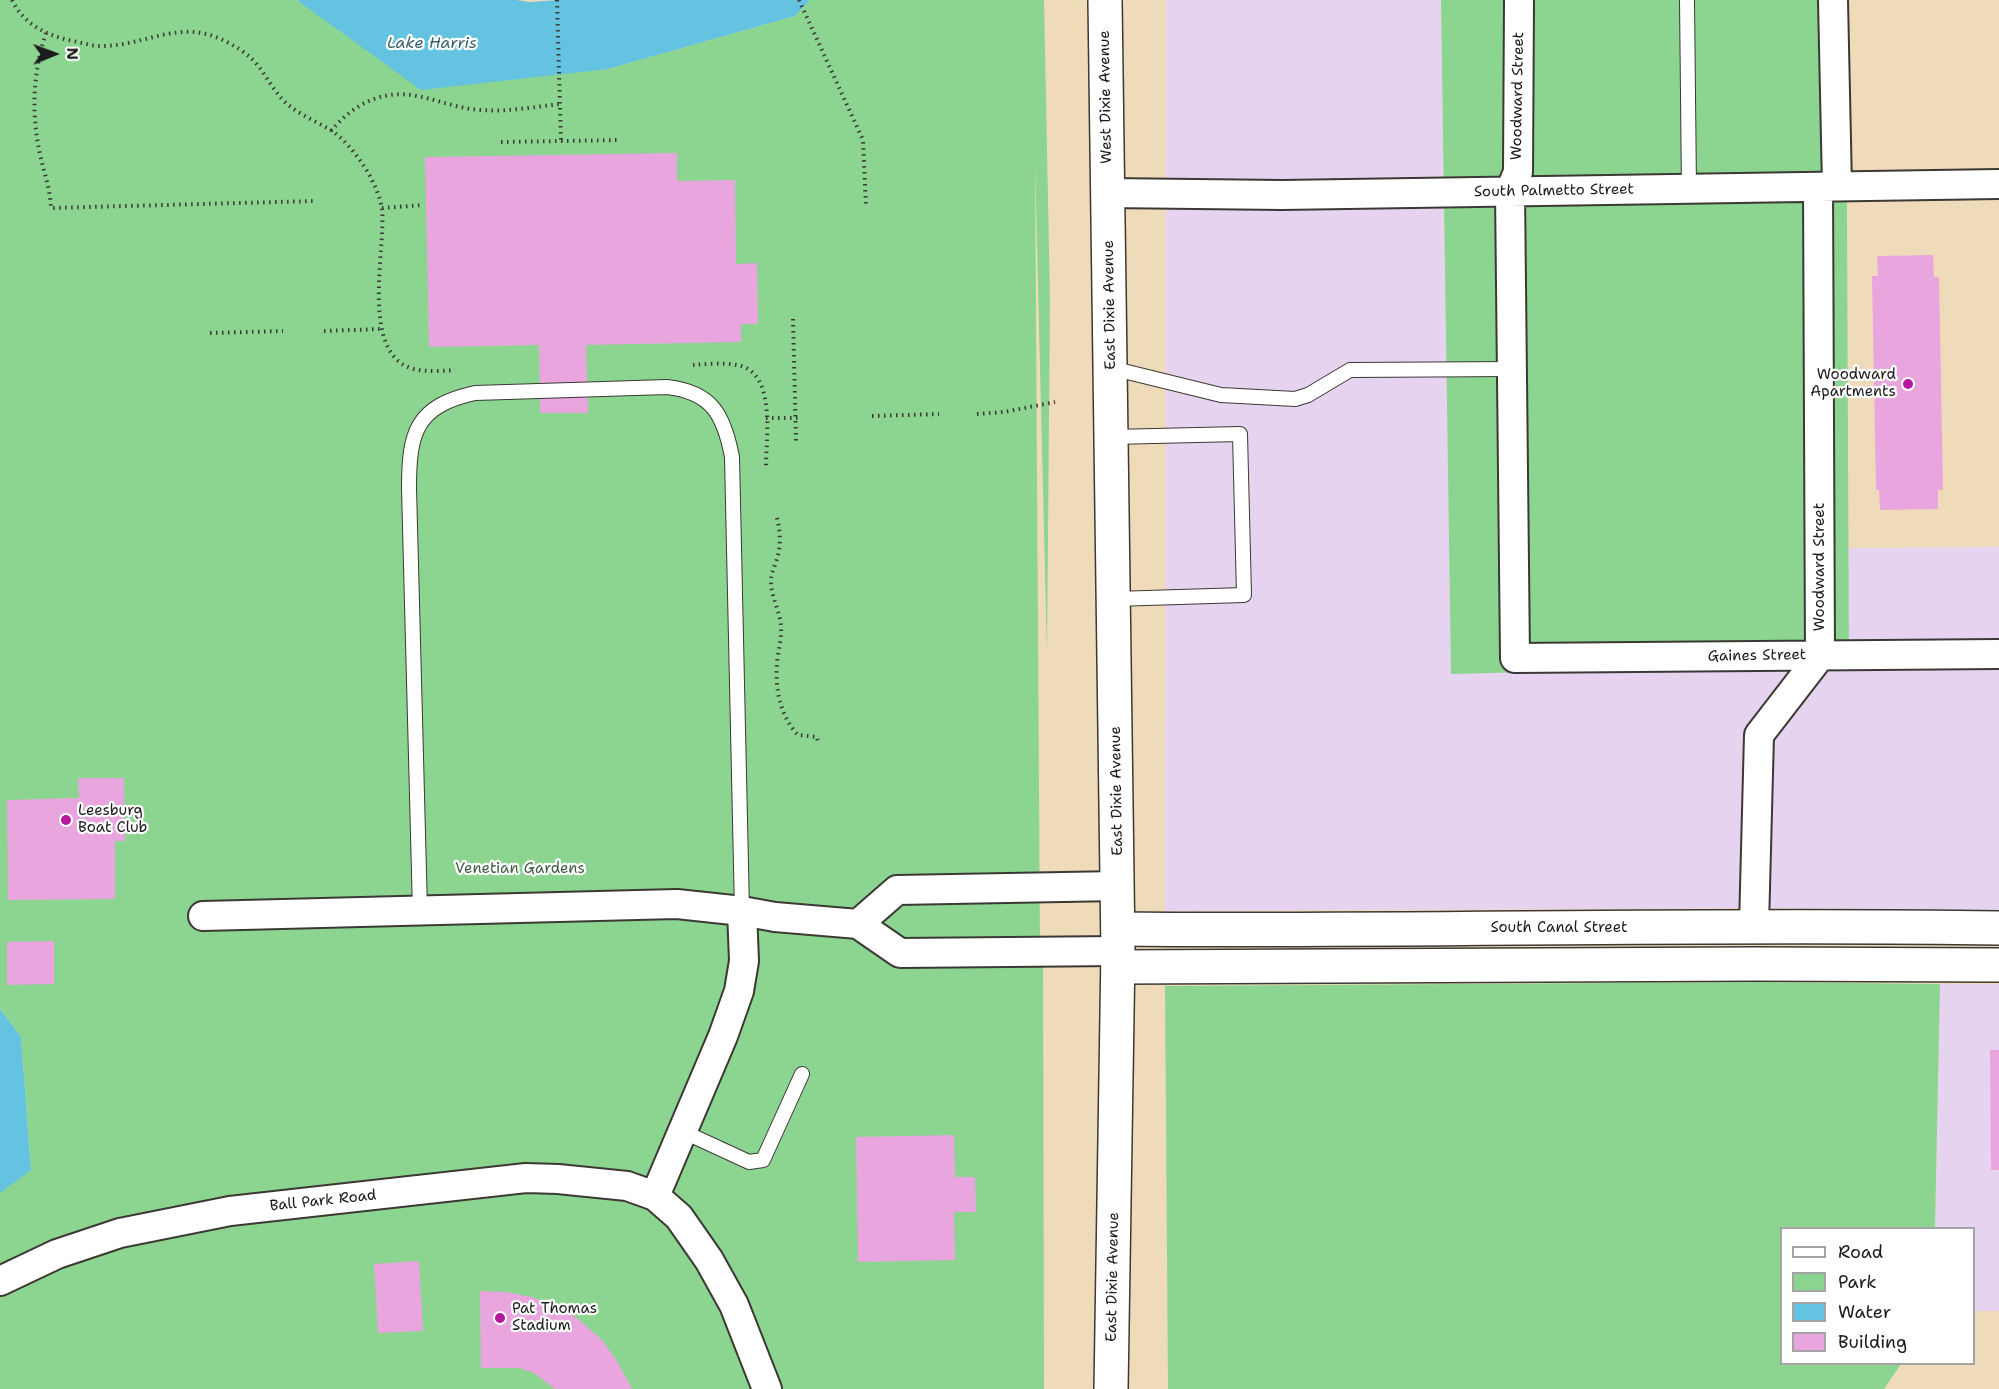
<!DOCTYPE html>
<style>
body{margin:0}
#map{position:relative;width:1999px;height:1389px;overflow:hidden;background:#efdbba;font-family:"Shantell Sans",sans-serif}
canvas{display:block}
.legend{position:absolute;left:1780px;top:1227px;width:195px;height:138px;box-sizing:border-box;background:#fff;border:2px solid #a4a4a4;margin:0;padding:8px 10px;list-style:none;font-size:18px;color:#1c1c1c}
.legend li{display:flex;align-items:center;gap:12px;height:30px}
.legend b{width:30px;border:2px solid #a4a4a4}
.north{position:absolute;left:24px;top:24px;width:60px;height:60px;-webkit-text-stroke:4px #fff;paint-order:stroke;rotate:89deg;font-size:16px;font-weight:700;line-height:24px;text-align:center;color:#1c1c1c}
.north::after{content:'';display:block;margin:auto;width:21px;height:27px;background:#1c1c1c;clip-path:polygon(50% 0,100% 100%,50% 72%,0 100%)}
</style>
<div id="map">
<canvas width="1999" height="1389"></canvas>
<ul class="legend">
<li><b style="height:8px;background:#fff"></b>Road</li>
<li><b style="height:16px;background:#8bd591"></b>Park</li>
<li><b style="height:16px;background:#63c3e1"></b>Water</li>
<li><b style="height:16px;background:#e9a6de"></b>Building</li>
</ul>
<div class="north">N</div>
</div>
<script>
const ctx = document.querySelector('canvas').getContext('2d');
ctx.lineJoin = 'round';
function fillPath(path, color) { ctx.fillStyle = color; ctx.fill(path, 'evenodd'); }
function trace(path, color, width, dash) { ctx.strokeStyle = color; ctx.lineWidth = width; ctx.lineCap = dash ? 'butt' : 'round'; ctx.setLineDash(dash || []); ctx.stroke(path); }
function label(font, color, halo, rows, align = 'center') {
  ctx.font = font + ' "Shantell Sans",sans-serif'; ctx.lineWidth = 4.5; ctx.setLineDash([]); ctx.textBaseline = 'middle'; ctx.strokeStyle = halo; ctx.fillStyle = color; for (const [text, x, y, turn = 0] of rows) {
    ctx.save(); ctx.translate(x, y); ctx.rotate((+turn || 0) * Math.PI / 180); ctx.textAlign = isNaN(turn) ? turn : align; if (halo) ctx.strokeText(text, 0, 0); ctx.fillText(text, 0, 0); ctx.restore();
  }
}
fillPath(new Path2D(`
 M1166 0H1441L1451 673 1849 664 1848 548 1999 547V910L1754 908 1165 911Z
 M1940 984H1999V1311H1974V1228H1935Z`), '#e6d3f0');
fillPath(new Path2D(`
 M0 0H297L314 11 608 69 795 16 810 0H1044L1050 299 1047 654 1035 162 1040 945H1043L1044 1389H0V1193L31 1169 21 1037 0 1009Z
 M1441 0H1846L1849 664 1451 674Z
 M1755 982 1940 984 1935 1228H1782V1364H1901L1884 1389H1168L1165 986Z`), '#8bd591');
fillPath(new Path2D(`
 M297 0H517L529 2 559 0H810L795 16 608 69 421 90Z
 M0 1009 21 1037 31 1170 0 1193Z`), '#63c3e1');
fillPath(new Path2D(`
 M677 153V181L735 180 736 264 757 263 758 324H741V342L586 345 588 413H540L539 345 429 347 425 157Z
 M1933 255 1934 277H1939L1943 490H1938V509L1880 510 1879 490H1876L1872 276H1878L1877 256Z
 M78 778H124L125 841H115V899L8 900 7 800 79 798Z
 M54 941V984L7 985V942Z
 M1990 1050H1999V1170H1991Z
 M954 1135 955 1177H975L976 1212H954L955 1260 858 1262 856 1137Z
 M419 1261 423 1331 378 1333 374 1264Z
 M480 1291 506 1292 532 1297 559 1307 577 1318 603 1341 617 1361 632 1389H555L534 1373 520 1368H481Z`), '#e9a6de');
const service = new Path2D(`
 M1687 0 1689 189
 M1111 368 1221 395 1295 399 1308 395 1350 370 1511 369
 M1112 437 1240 434 1244 595 1114 599
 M420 911 409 488C409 432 416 406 475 393L667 387C712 392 724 415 732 457L742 911
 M684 1132 749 1162 763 1160 802 1074`);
const minor = new Path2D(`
 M1519 0 1518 172 1510 191 1515 658 1999 654
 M1833 0 1837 186
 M1108 193 1282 195 1999 184
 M203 916 677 904 742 911 775 917 858 924 900 953 1118 951
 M858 924 897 890 1118 886
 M1754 926 1759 735 1820 656 1818 187
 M655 1196 723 1036 739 991 744 961 742 911
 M0 1281 57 1254 120 1233 230 1211 526 1178 558 1179 627 1186 655 1196 679 1217 709 1260 734 1305 767 1389`);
const tertiary = new Path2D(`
 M1118 929C1412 932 1705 923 1999 928
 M1118 967 1755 964 1999 965`);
const primary = new Path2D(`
 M1105 0 1118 951 1111 1389`);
trace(service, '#3c3934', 16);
trace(minor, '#3c3934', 32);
trace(tertiary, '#3c3934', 36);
trace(primary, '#3c3934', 36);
trace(new Path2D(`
 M12 0C25 27 51 37 78 42 87 44 96 47 105 46 136 45 164 30 195 32 215 34 238 46 252 59 264 71 271 87 282 99 296 114 315 120 332 131 354 146 379 184 382 210 386 250 359 355 414 369 427 372 442 371 455 370
 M557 0 561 141
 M799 0 863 140 866 207
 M46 33C33 72 31 113 40 154 44 174 50 186 51 208L315 201
 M331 131C353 104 383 89 417 96 439 100 459 109 481 110 507 112 534 107 560 104
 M501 142 621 140
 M382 208 423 205
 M793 319 796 441
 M324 331 381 329
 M210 333 283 331
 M693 365C708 364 726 362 741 366 776 376 766 439 766 468
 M977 414 1004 412 1055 402
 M872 416 939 414
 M766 418H801
 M777 518C780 530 781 543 778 555 776 564 771 572 771 582 771 597 780 611 781 626 782 639 778 650 777 663 775 689 780 716 798 735L817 737 818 742`), '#3c3934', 4, [1.5, 4.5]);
trace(service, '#fff', 14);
trace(minor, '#fff', 28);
trace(tertiary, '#fff', 33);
trace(primary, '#fff', 33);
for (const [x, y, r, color] of [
 [1908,384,6,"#b5179e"],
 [66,820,6,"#b5179e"],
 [500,1318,6,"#b5179e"]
]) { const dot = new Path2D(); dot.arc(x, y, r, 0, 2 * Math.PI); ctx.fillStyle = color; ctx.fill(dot); trace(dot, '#fff', 2); }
label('15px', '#1c1c1c', '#fff', [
 ["Woodward Street",1518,96,-89],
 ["West Dixie Avenue",1106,97,-91],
 ["South Palmetto Street",1554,191,-1],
 ["East Dixie Avenue",1110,305,-91],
 ["Woodward Street",1820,567,-90],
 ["Gaines Street",1757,656,-1],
 ["East Dixie Avenue",1117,791,-91],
 ["South Canal Street",1559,928],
 ["Ball Park Road",323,1201,-6],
 ["East Dixie Avenue",1113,1277,-89]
]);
label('15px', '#1c1c1c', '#fff', [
 ["Woodward",1896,375,"right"],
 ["Apartments",1896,392,"right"],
 ["Leesburg",78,811],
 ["Boat Club",78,828],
 ["Pat Thomas",512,1309],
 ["Stadium",512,1326]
], 'left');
label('15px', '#435d45', '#fff', [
 ["Venetian Gardens",520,869]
]);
label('italic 16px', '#385f6b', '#fff', [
 ["Lake Harris",432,44]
]);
</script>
